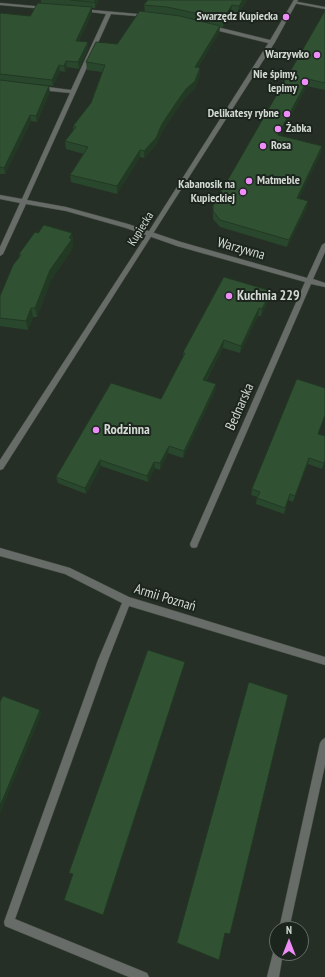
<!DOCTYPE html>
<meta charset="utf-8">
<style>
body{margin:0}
#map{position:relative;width:325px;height:977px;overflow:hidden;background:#262f26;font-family:"PT Sans Narrow",sans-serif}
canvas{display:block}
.north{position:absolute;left:269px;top:921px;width:40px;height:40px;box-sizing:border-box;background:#1c251d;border:1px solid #656d66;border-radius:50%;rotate:0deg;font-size:11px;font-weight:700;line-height:16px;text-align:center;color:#d3d9d3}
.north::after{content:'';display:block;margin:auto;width:14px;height:18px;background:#ee8cf8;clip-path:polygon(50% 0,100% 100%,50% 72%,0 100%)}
</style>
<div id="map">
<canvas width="325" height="977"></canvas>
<div class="north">N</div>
</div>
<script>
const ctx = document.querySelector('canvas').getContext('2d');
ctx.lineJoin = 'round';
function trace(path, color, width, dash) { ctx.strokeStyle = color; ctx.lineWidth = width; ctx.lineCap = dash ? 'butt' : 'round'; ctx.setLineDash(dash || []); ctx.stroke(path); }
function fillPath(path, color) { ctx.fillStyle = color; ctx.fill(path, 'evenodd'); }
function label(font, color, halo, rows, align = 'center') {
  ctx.font = font + ' "PT Sans Narrow",sans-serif'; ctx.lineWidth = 4; ctx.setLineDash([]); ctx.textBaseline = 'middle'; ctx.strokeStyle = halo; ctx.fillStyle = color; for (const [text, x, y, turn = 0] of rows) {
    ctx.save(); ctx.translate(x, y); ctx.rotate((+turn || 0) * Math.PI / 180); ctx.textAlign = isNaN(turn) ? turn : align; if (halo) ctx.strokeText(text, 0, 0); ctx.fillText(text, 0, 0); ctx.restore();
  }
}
const minor = new Path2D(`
 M293 1 325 7V9L293 3Z
 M0 3 45 7 47 8 45 9 0 5Z
 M81 9 149 15 151 16 149 17 111 14 27 200 66 207 128 224 181 242 307 278 322 245 325 243V252L313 279 325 283V287L311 284 198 544 197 547 194 548 191 547 190 544 305 282 177 246 126 228 66 211 26 204 3 254 0 256V247L20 203 0 199V195L22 199 70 93 40 90 37 88 40 86 71 90 106 14 83 11 81 10Z
 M209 25 274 41 275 42 272 44 207 28V26Z
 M0 548 70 568 129 597 325 657V665L129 606 108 660 15 919 147 973 149 977H129L5 926 4 922 98 660 122 603 65 574 0 556Z
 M325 738V765L289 929H279L320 743 322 740Z
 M277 948V953H283L279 977H267L274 949Z`);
const tertiary = new Path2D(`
 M294 0H298L275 42 3 469 0 470V460L149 231 269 42Z`);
trace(minor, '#424a42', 1);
trace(tertiary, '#424a42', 1);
fillPath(minor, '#686c68');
fillPath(tertiary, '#686c68');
fillPath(new Path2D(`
 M41 0H99L95 8H92V13L79 41 88 42V48L79 69 67 67 65 72 60 71 53 86 0 80V13L30 16 41 3Z
 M148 0H247L238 14 231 13 223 27H220L219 33 198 67 200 68V75L195 88 186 97 176 110 162 132 156 145 144 158 140 157 117 194 71 182 70 175 84 154 66 149 65 141 73 131V126L91 103 102 72 87 70 86 62 117 44 145 12 144 5Z
 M325 11V90L307 86 280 136 322 146 321 153 299 198 307 208 287 247 220 227 213 219V206Z
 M0 80 50 92 37 122 31 121 5 174H0Z
 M38 233H72L73 242V248L51 280 37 317H33L28 330 0 326V296L19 257V254Z
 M270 298 261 316H258L240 353 223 348 206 381 216 384 215 391 183 458 168 453 160 470 155 468 148 482 101 466 86 494 58 483 56 477 161 399 183 357V353Z
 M318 434 325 461 322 469 308 464 293 502 288 500 284 514 256 504 257 497 251 495 252 489Z`), '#29472c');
fillPath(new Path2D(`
 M95 0H99L95 8Z
 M243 0H247L238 14 239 6Z
 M232 5 231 13 223 27V19Z
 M92 7V13L76 47V41Z
 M220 26 219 33 195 74V67Z
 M88 42V48L79 69 78 62Z
 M66 61 67 67 65 72 64 66Z
 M59 65 60 71 53 86 52 80Z
 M200 68V75L195 88 186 97 162 132 156 145 144 158V151Z
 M308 79 307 86 277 142 278 135Z
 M49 86 50 92 37 122 36 116Z
 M30 115 31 121 5 174 4 168Z
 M322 146 321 153 296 205 297 198Z
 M140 150V157L117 194V186Z
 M308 201 307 208 287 247 289 240Z
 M72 233 73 242V248L51 280 37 317 35 308 50 270Z
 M271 291 270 298 261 316 262 309Z
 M31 308 33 317 28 330 26 321Z
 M259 308 258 316 240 353 241 346Z
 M224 340 223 348 202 387 203 380Z
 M216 384 215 391 183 458 184 451Z
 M169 446 168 453 160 470V463Z
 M309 458 308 464 293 502 295 496Z
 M100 460 101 466 86 494 85 488Z
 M154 462 155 468 148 482 147 476Z
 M185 662 184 666 104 915H103Z
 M40 710 42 713 0 814V806Z`), '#223924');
const building = new Path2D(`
 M71 0H95V2Z
 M148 0H243L239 6 232 5 223 19 167 7 144 5Z
 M38 3 92 7 76 41 88 42 78 62 66 61 64 66 59 65 52 80 0 74V13L30 16Z
 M140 11 180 16 220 26 195 67 200 68 195 81 186 89 176 103 162 124 156 138 144 151 140 150 117 186 70 175 88 147 65 141 76 127 73 126 91 103 105 65 86 62 96 42 117 44Z
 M325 11V83L308 79 278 135 322 146 297 198 308 201 289 240 220 220 213 211V206Z
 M0 80 49 86 36 116 30 115 4 168 0 167Z
 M44 225 72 233 69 238 72 239 50 270 35 308H31L26 321 0 318V296L13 265 21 255 19 254 35 232 38 233Z
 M224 277 271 291 262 309 259 308 241 346 224 340 203 380 216 384 184 451 169 446 160 463 154 462 147 476 100 460 85 488 56 477 111 383 161 399 185 353H183Z
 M297 379 325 388V415L318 434 325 436V460L324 463 309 458 295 496 290 494 285 508 257 498 260 492 252 489Z
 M148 650 185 662 103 915 64 900 73 874 69 873Z
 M249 682 288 695 230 934 225 933 219 960 177 943Z
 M3 696 40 710 0 806V702Z`);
fillPath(building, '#305233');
trace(building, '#223924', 1);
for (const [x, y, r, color] of [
 [286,17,4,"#ee8cf8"],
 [317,55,4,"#ee8cf8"],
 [305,82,4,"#ee8cf8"],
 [287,114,4,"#ee8cf8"],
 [278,129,4,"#ee8cf8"],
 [263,146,4,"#ee8cf8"],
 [249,181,4,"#ee8cf8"],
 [243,192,4,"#ee8cf8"],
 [229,296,4,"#ee8cf8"],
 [96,430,4,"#ee8cf8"]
]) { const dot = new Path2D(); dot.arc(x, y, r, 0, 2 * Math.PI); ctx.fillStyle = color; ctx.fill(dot); trace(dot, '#1c251d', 1.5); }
label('bold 12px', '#d3d9d3', '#1c251d', [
 ["Swarzędz Kupiecka",278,17],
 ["Warzywko",309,55],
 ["Nie śpimy,",297,75],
 ["lepimy",297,89],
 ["Delikatesy rybne",279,114],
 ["Żabka",286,129,"left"],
 ["Rosa",271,146,"left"],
 ["Matmeble",257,181,"left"],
 ["Kabanosik na",235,185],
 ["Kupieckiej",235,199]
], 'right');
label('12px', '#d3d9d3', '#1c251d', [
 ["Kupiecka",141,229,-58]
]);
label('14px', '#d3d9d3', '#1c251d', [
 ["Warzywna",241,249,16],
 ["Bednarska",240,407,-66],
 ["Armii Poznań",165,598,17]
]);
label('bold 14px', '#d3d9d3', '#1c251d', [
 ["Kuchnia 229",237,296],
 ["Rodzinna",104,430]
], 'left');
</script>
